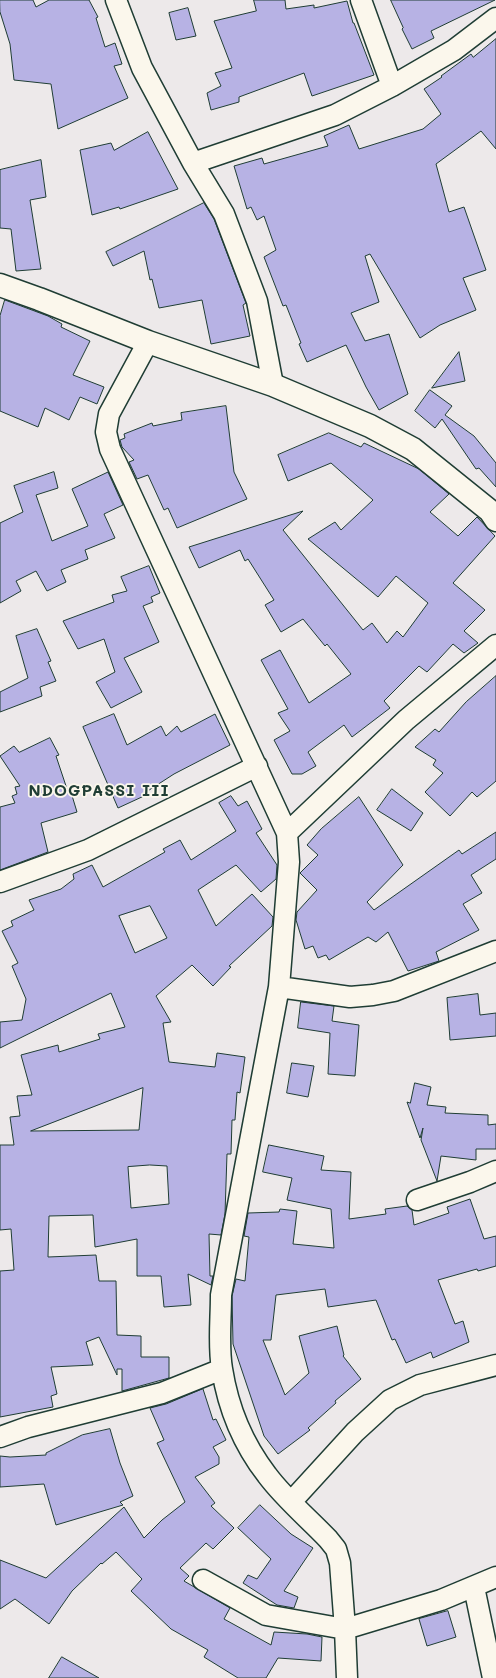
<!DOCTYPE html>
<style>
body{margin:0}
canvas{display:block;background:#ede9ea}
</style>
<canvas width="496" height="1678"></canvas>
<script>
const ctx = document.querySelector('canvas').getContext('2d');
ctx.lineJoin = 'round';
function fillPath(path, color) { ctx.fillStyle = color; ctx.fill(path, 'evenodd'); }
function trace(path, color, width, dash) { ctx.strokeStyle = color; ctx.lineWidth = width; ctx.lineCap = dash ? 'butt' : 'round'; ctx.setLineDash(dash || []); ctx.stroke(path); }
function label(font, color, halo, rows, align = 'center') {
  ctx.font = font + ' Mali,sans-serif'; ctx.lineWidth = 3.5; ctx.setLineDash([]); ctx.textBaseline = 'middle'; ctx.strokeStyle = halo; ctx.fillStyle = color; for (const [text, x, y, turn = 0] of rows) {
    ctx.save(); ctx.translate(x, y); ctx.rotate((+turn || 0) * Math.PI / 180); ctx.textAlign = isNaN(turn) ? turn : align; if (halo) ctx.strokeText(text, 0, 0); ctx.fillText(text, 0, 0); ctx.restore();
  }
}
const building = new Path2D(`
 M0 0H33L36 7 49 0H89L98 17 96 18 105 47 115 43 122 64 114 66 128 98 58 129 51 84 14 80 10 44 0 12Z
 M254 0H285L286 9 314 5V8L347 1 353 23H354L374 75 312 96 304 73 239 97V102L211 110 207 93 221 86 215 73 232 68 214 21 256 11Z
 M391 0H495L431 31 434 38 412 49 402 29 403 28Z
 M188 8 196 36 176 40 169 13Z
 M496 39V149L481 131 436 164 449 212 464 207 486 270 463 278 476 310 440 325 420 338 370 254 365 256 379 302 351 313 365 341 389 334 408 394 379 410 366 387 346 345 307 362 299 344 301 343 286 305 283 306 264 257 276 250 264 216 257 220 251 207 247 209 234 166 262 158 264 164 328 146 324 136 349 125 359 149 423 129 441 114 424 89 442 77 441 76 471 54 473 57Z
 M148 132 178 189 120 209 119 207 92 215 80 150 111 143 114 150Z
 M41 160 46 197 30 200 41 269 16 271 11 229 0 228V170Z
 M204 203 214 219 246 303 243 305 250 336 211 344 202 300 159 308 152 279 150 280 144 251 113 266 106 252Z
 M5 300 48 316 62 324 61 327 90 341 73 375 104 387 97 404 80 397 69 420 45 408 38 427 0 411V316Z
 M459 352 465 381 432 388Z
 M430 390 452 406 445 415 474 436 496 463V487L479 468 476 469 442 419 435 428 415 411Z
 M226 406 234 472 247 499 177 528 168 508 164 510 148 475 137 479 129 462 134 460 122 447 120 440 125 438 124 434 152 423 153 426 182 420 181 413Z
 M329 433 361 447 364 443 419 469 449 494 430 512 458 536 477 517 495 536 453 583 485 610 464 631 478 643 464 653 453 644 427 672 419 666 384 701 390 708 352 737 344 725 308 752 316 766 302 774H292L274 740 290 731 278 713 288 709 261 660 280 650 309 703 351 674 327 644 325 646 303 619 281 632 265 605 274 600 248 559 245 561 240 550 199 568 189 547 303 511 283 530 363 630 372 623 387 643 397 631 403 637 428 603 396 576 378 597 308 539 335 522 341 530 373 500 331 463 288 481 278 455Z
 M54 472 58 488 36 495 52 541 88 526 72 489 108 472 123 505 104 514 115 538 85 550 88 559 61 570 66 582 47 591 36 571 16 581 21 591 0 603V523L23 512 14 486Z
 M149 566 160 593 151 597 153 602 143 606 159 642 124 658 142 692 111 708 96 682 115 672 104 639 78 649 63 621 114 602 112 595 127 591 121 577Z
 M37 629 51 661 48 662 56 681 40 687 42 696 0 712V692L28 678 16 636Z
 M496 676V781L477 797 472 792 450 816 425 792 443 773 433 765 436 760 415 747 435 729 439 732 466 702Z
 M114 714 127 745 161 726 166 736 177 726 181 732 215 714 230 745 174 774 143 794 144 796 118 808 83 727Z
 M50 738 59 755 56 756 67 789H70L77 812 41 823 48 852 0 870V807L15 803 12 796 17 794 15 787 20 786 0 756 14 746 19 752Z
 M392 789 423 813 411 831 377 810Z
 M231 796 238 806 247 801 262 829 256 833 277 865 276 879 261 892 236 865 198 890 216 926 252 894 273 917 272 926 229 966 231 967 213 986 192 965 156 996 171 1022 163 1023 169 1062 215 1067 217 1053 245 1057 240 1093 237 1092 235 1120H232L231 1154H227L225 1214 221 1235 209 1234 210 1276H213L211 1285 188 1274 191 1305 164 1307 161 1276H137V1239L95 1247 93 1215 49 1216 48 1257 96 1255 99 1281H116L117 1335 141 1336V1357H169V1378L122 1391V1369H117V1375L99 1337 86 1342 93 1365 51 1367 57 1394 51 1396 53 1407 0 1417V1271L14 1270 11 1229 0 1230V1145H14L10 1117 20 1116 17 1096 32 1095 21 1055 58 1045 59 1052 100 1039 98 1034 125 1027 111 993 0 1048V1022L22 1020 26 999 12 966 18 963 2 931 13 926 11 921 34 910 29 900 61 889 74 879 73 874 92 865 103 887 165 852 163 849 180 840 191 860 236 831 219 803ZM150 906 167 938 135 953 119 916ZM143 1088 139 1130 31 1131ZM150 1165 167 1166 169 1204 131 1208 128 1167Z
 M359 797 403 865 367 902 374 910 459 850 462 854 496 832V859L471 875 482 893 463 904 479 930 436 952 439 961 408 971 388 932 376 942 368 937 329 960 326 955 318 958 313 946 305 949 296 920 297 912 317 890 300 873 318 855 307 845 321 829Z
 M478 994 480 1015 496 1013V1036L450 1040 447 998Z
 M301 1002 334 1006 332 1021 359 1025 355 1076 328 1074 330 1033 298 1028Z
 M292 1063 314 1066 308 1097 287 1093Z
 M415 1083 431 1087 427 1105 446 1107 445 1113 488 1115V1125L496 1124V1149H476V1160L441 1156 437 1181 421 1140 423 1128 420 1138 407 1102 410 1103Z
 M269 1145 324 1156 321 1170 351 1172 349 1219 386 1214 385 1209 407 1206 412 1210 414 1225 449 1213 447 1207 470 1199 484 1239 496 1236V1266L478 1271 477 1269 438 1280 455 1324 463 1321 469 1342 433 1358 431 1352 406 1363 395 1339 392 1340 376 1300 328 1307 325 1289 276 1295 271 1340H263L285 1395 309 1373 299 1336 337 1326 344 1355 343 1356 361 1379 335 1401 336 1403 308 1428 310 1430 278 1454 264 1436 233 1344 232 1296 236 1279 245 1281 249 1237 244 1236 248 1213 279 1212 280 1209 297 1211 293 1244 334 1248 331 1209 287 1200 292 1178 263 1172Z
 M203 1389 213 1420 216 1419 226 1440 213 1447 219 1457V1464L195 1477 215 1503 211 1506 234 1528 213 1549 206 1543 180 1568 189 1576 184 1581 230 1608 224 1619 271 1645 274 1632 307 1634 322 1637 321 1661 278 1658 266 1678H238L204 1657 208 1650 171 1629 131 1591 142 1579 116 1552 102 1564 101 1563 72 1591 49 1624 15 1599 0 1609V1560L46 1578 124 1507 144 1538 162 1520 185 1502 157 1443 164 1440 150 1408 166 1404Z
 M110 1429 120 1463 133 1496 120 1502 123 1505 56 1525 44 1484 0 1487V1456L10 1457 46 1455V1453L82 1435Z
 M260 1505 291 1534 313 1548 284 1591 298 1597 294 1608 277 1605 243 1583 248 1575 257 1579 271 1559 238 1528Z
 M448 1611 456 1637 427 1646 419 1619Z
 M62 1657 99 1678H49Z`);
fillPath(building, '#b7b2e4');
trace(building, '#1f3d34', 1);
const minor = new Path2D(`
 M116 0 142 68 193 163 224 214 257 301 273 385
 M361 0 392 86
 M193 163 335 115 392 86 454 50 496 18
 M148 342 109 414 106 432 110 449 287 833 289 862 279 987 221 1295C221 1320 218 1345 222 1369 228 1407 243 1444 267 1475 284 1498 308 1518 328 1539L336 1549 340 1563 345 1629 347 1678
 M287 833 406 720 496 645
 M0 882 88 850 257 766
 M279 987 350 997 373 995 394 991 496 951
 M417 1200 470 1182 496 1171
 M0 1437 28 1427 162 1393 222 1369
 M291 1502 355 1432 390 1400 420 1385 496 1365
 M203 1580 266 1615 345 1629 441 1600 496 1577
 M474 1587 493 1678`);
const secondary = new Path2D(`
 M0 285 39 299 148 342 273 385 370 426 413 449 490 511 496 520`);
trace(minor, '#1f3d34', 23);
trace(secondary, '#1f3d34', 25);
trace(minor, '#fbf7ec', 20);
trace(secondary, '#fbf7ec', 22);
ctx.letterSpacing = '1px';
label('bold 16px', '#1f3d34', '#fbf7ec', [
 ["NDOGPASSI III",99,791]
]);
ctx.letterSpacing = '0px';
</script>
